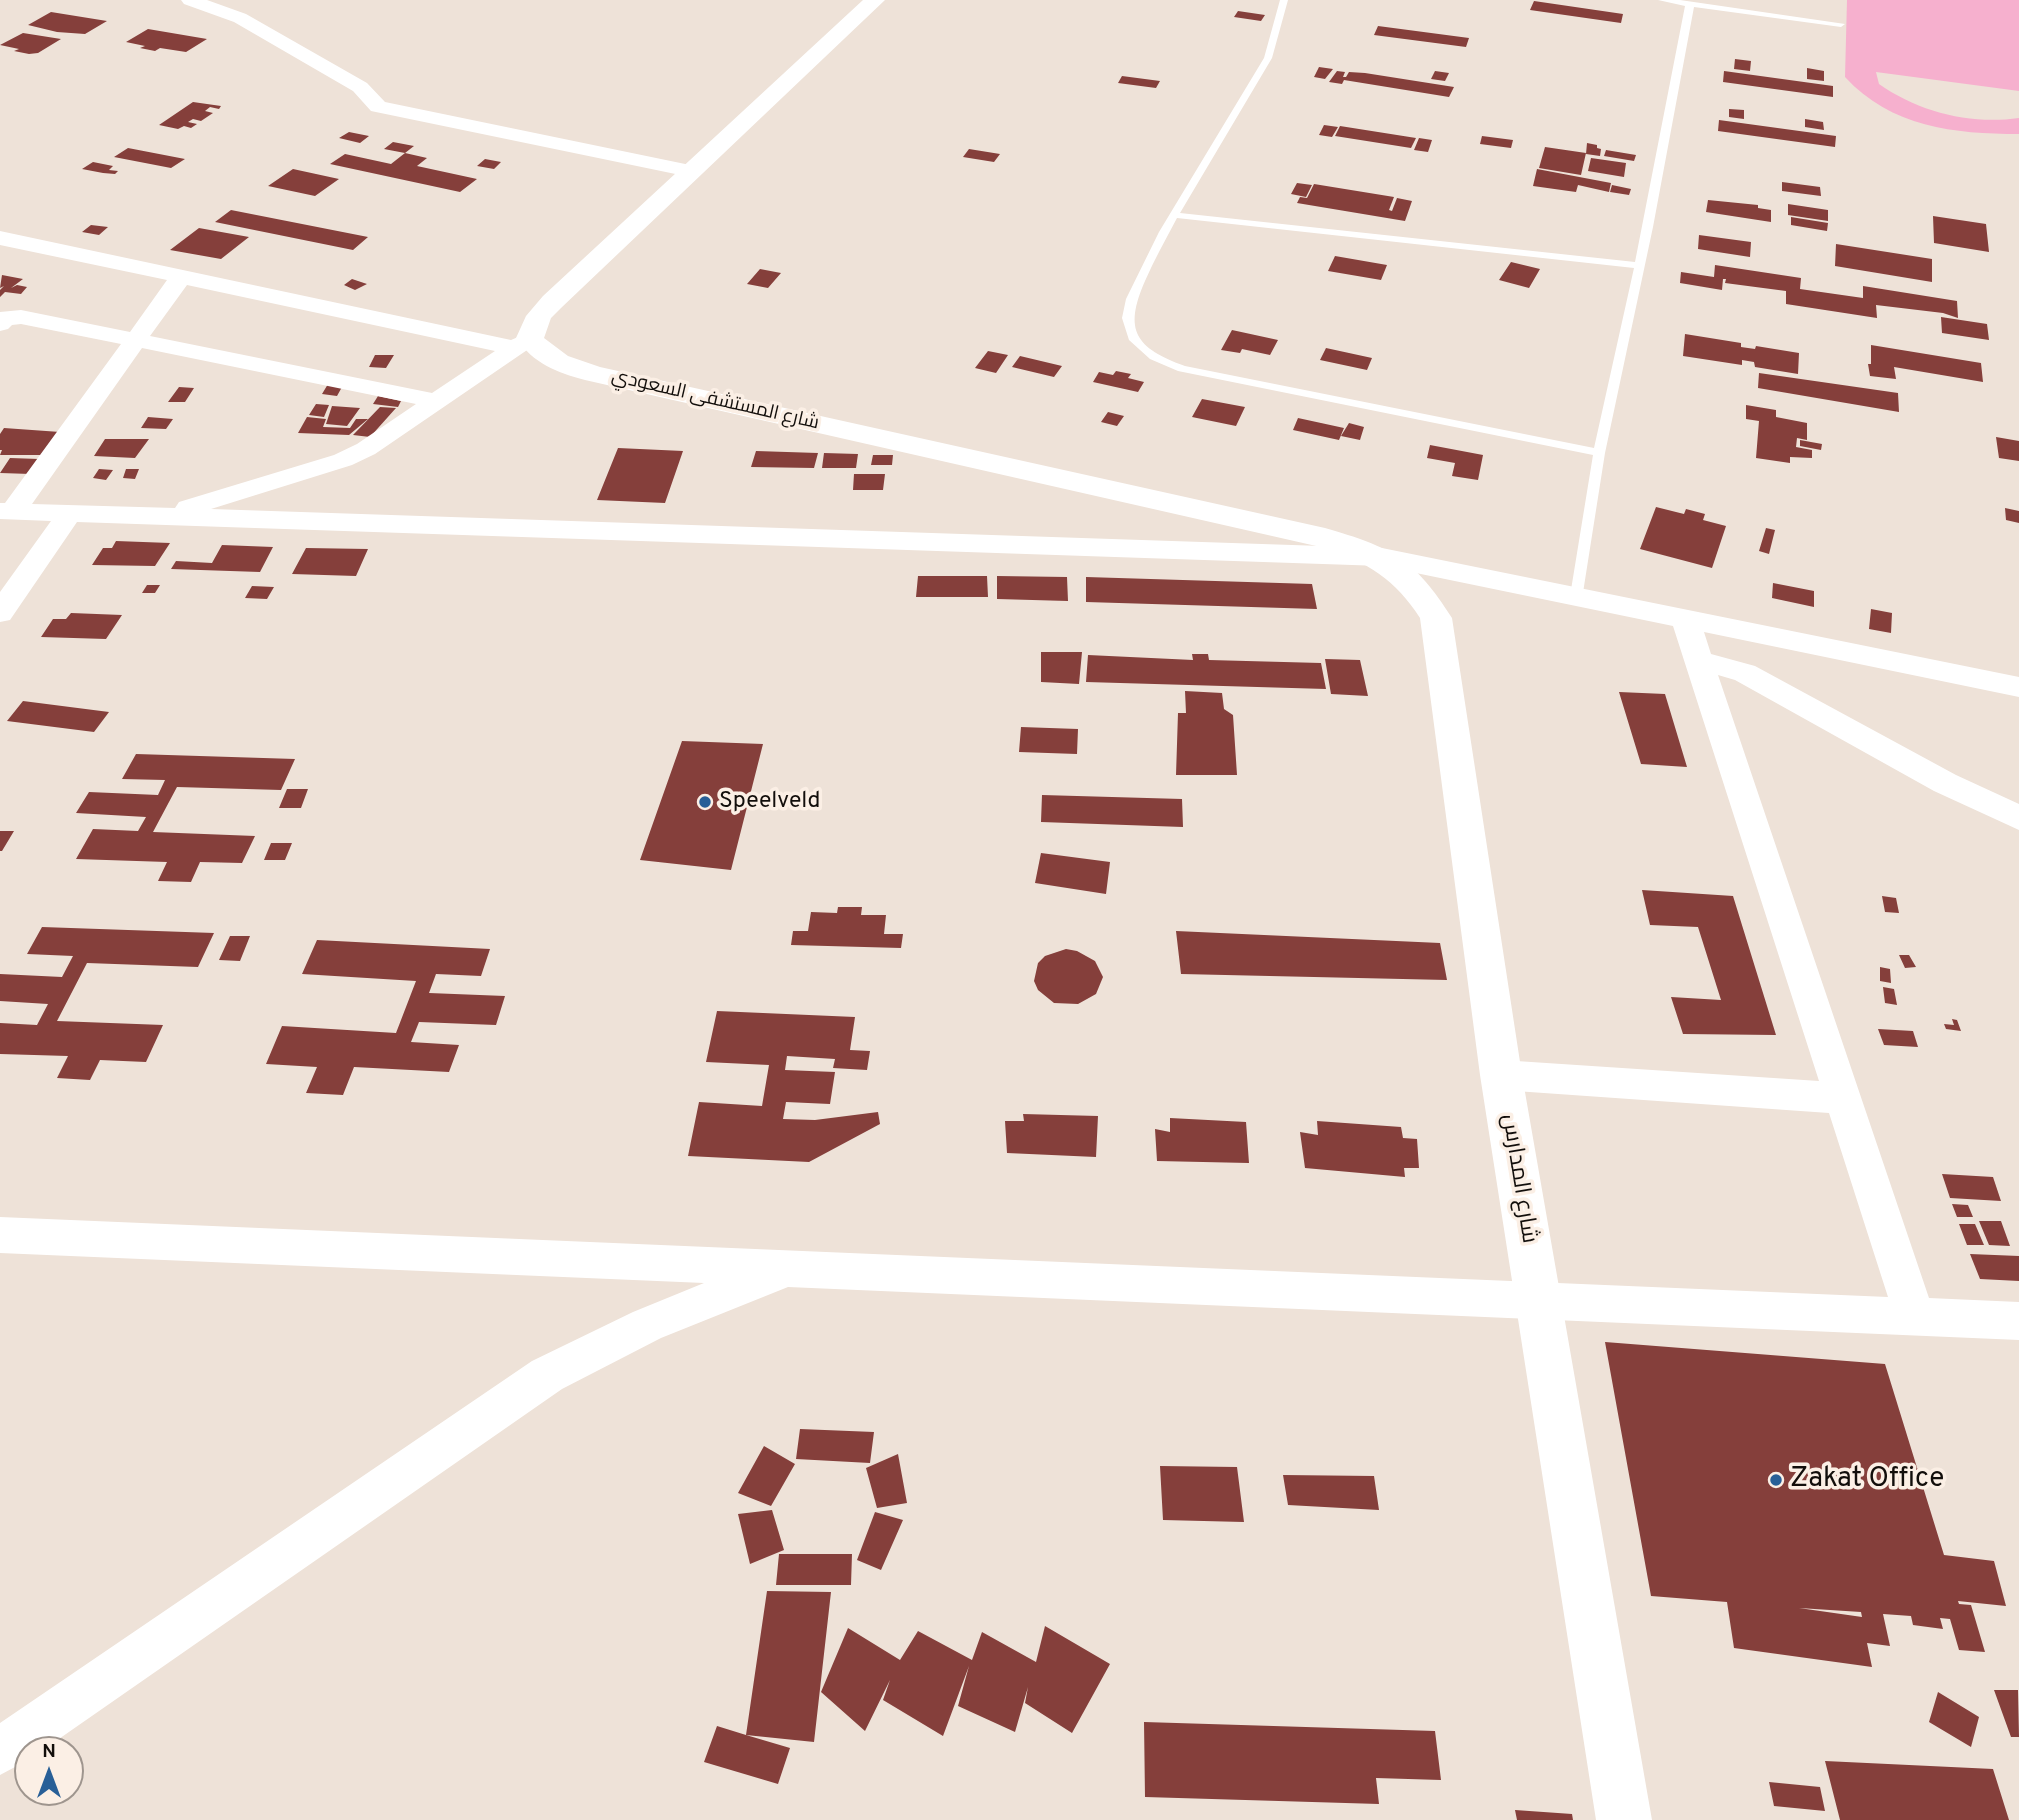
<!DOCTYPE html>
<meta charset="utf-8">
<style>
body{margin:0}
#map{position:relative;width:2019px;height:1820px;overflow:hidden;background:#eee2d8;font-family:Overpass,sans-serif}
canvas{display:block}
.north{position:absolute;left:14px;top:1736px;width:70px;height:70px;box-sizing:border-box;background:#fbefe5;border:2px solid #9e958e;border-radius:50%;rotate:0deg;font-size:19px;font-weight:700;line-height:28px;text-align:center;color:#120e0b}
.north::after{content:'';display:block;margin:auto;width:24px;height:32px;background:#285f97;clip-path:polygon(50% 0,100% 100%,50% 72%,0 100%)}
</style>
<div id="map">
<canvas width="2019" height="1820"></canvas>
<div class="north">N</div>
</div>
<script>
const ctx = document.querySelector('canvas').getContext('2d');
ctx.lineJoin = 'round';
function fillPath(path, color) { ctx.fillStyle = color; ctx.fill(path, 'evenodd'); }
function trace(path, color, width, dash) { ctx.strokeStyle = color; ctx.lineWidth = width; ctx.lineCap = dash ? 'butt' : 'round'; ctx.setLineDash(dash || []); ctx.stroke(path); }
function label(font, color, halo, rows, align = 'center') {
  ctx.font = font + ' Overpass,Cairo,sans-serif'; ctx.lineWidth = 7; ctx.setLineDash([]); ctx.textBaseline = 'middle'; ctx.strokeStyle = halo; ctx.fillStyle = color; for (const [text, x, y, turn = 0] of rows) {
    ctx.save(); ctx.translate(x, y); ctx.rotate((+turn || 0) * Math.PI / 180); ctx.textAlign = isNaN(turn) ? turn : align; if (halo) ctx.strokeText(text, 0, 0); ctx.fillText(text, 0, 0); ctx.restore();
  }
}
fillPath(new Path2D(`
 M1847 0H2019V91L1876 72 1879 84C1919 112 1970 125 2019 118V134C1954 134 1891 127 1845 77Z`), '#f6b0ce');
fillPath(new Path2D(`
 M1534 1 1623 14 1621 23 1530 10Z
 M1238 11 1265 15 1261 21 1234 17Z
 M51 12 107 21 85 34 57 32 28 25Z
 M1378 26 1469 38 1466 47 1374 35Z
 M148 29 207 39 186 52 160 48 155 51 140 48 145 46 126 42Z
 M23 33 61 39 38 53 29 54 14 51 19 49 0 45Z
 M1735 59 1751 61 1750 71 1734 69Z
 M1319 67 1333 69 1325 79 1314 77Z
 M1807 68 1824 71V81L1807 79Z
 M1337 71 1345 72 1343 77H1346L1349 72 1365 73 1454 87 1449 97 1344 80 1342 84 1329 82Z
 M1435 71 1449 73 1445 81 1431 79Z
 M1724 71 1833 86V97L1723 82Z
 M1122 76 1160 81 1156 88 1118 83Z
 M193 102 221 106 219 109 210 107 205 111 213 113 201 121 193 119 188 122 197 124 191 128 184 126 178 129 159 125Z
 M1729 109 1744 110V119L1729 117Z
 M1805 119 1823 122 1824 130 1805 127Z
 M1719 120 1836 136 1835 147 1718 131Z
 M1324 125 1338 127 1332 137 1319 135Z
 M1340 126 1416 138 1411 148 1335 136Z
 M349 132 369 136 360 143 339 138Z
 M1482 136 1513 140 1511 148 1480 144Z
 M1419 138 1432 140 1428 152 1414 150Z
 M393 142 414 146 405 153 384 149Z
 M1587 143 1597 145V148L1601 149 1600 156 1586 154Z
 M1545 147 1586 153 1581 175 1539 168Z
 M128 148 185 159 171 168 114 157Z
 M969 149 1000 154 994 162 963 157Z
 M1606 150 1636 155 1634 161 1604 156Z
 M405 153 427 158 417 166 477 179 460 192 330 164 345 154 391 164Z
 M1591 158 1626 163 1624 177 1588 171Z
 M485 159 501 162 494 169 477 166Z
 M93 162 113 166 109 170 118 171 115 174 103 173 82 169Z
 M293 169 339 179 315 196 268 186Z
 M1537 169 1611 183 1609 192 1578 185 1576 192 1533 186Z
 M1782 182 1820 187 1821 196 1782 191Z
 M1297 183 1312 185 1306 197 1291 194Z
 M1314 184 1394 197 1389 210 1392 211 1397 198 1412 201 1405 221 1297 203 1300 197 1307 198Z
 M1612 185 1631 189 1629 195 1610 192Z
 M1708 200 1758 205V208L1771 210V222L1706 212Z
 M1788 204 1828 210V221L1788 215Z
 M231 210 368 237 353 250 215 222Z
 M1933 216 1986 224 1989 252 1934 243Z
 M1791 217 1828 223 1827 231 1791 225Z
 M91 225 108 227 99 235 82 232Z
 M199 228 249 237 221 259 170 250Z
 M1699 235 1751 242 1750 257 1698 249Z
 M1836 244 1932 259V282L1835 266Z
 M1335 256 1387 265 1381 280 1328 271Z
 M1511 262 1540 269 1529 288 1499 280Z
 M1715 265 1801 278 1800 289 1863 298V286L1957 301 1958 318 1943 313 1876 305 1877 318 1786 304V291L1725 283 1726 279H1723L1722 290 1680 283 1681 272 1714 277Z
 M760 269 781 273 768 288 747 284Z
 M2 275 23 279 11 288 17 285 27 287 21 294 5 292 0 297V290L4 286 0 288Z
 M352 279 367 284 355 290 344 285Z
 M1941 317 1987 324 1989 340 1942 333Z
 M1232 330 1278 340 1270 355 1242 349 1240 353 1221 350Z
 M1685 334 1741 343V347L1755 349 1756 346 1799 353 1798 374 1755 367 1754 362 1742 360V365L1683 356Z
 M1871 345 1981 363 1983 382 1894 367 1896 379 1870 376 1868 364H1871Z
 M1326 348 1372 358 1367 370 1320 360Z
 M988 351 1008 355 996 373 975 368Z
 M375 355H394L386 368 369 367Z
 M1020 356 1062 366 1054 377 1012 367Z
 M1116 371 1131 374 1128 378 1144 382 1138 392 1093 382 1099 372 1113 375Z
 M1759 373 1898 393 1899 412 1758 388Z
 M328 384 342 387 337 396 322 394Z
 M179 387 194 388 185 402H168Z
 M378 396 401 401 398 407 373 404Z
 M1202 399 1245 407 1236 426 1192 417Z
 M316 404 329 405 324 417 309 415Z
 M1746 405 1776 410V417L1807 423V440L1797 438 1796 447 1812 450V458L1790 457V463L1756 458 1759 421 1746 419Z
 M332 406 360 408 347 426 326 424Z
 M380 407 396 408 370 437 353 435Z
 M1108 412 1124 416 1117 426 1101 422Z
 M148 417 173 419 166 429 141 428Z
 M307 417 326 419 323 427 350 428 356 419H368L349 435 298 433Z
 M1298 418 1344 428 1339 440 1293 430Z
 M1349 423 1364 427 1360 440 1341 436Z
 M4 428 60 432 48 455H0L2 450H0V434Z
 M1996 437 2019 441V461L1999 458Z
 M105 439H149L135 458 94 456Z
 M1800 440 1822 444 1821 450 1800 446Z
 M1430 445 1483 455 1478 480 1452 476 1455 463 1427 458Z
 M618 448 683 451 665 503 597 500Z
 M756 451 818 453 814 468 751 467Z
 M824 453 858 454 856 468H822Z
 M873 455H893L892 465H871Z
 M10 458 39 459 31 474 0 473Z
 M99 469 113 470 106 480 93 478Z
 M126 469H139L135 479 123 478Z
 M854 474H885L883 490H853Z
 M1656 507 1684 514 1686 509 1705 514 1703 520 1726 526 1712 568 1640 549Z
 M2005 508 2019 511V523L2006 520Z
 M1766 528 1775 530 1769 554 1759 551Z
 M116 541 170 543 155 566 92 565 103 548H112Z
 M222 545 273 547 260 572 171 569 176 561 212 563Z
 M306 548 368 549 356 576 292 574Z
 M918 576H987L988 597H916Z
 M997 576 1067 577 1068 601 997 599Z
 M1086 577 1312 584 1317 609 1086 602Z
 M1773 583 1814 591V607L1772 598Z
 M147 585H160L155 593H142Z
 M252 586 274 587 267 599 245 598Z
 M1871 609 1892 613 1891 633 1869 629Z
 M71 613 122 615 106 639 41 637 53 619H66Z
 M1041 652H1082L1079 684 1041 682Z
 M1192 654H1208L1209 660 1321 663 1326 689 1086 682 1088 655 1193 660Z
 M1325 659 1360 660 1368 696 1331 694Z
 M1185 691 1222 693 1224 709 1233 715 1237 775H1176L1178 713H1186Z
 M1619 692 1665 694 1687 767 1641 764Z
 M23 701 109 712 94 732 7 721Z
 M1021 727 1078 729 1077 754 1019 752Z
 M682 741 763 744 731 870 640 860Z
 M136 754 295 759 281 790 177 787 153 832 255 836 242 863 200 862 191 882 158 881 167 862 76 859 93 829 138 831 146 817 76 813 89 792 158 795 165 780 122 779Z
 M287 789H308L301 808H279Z
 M1042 795 1182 799 1183 827 1041 822Z
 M0 831H14L2 851H0Z
 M271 843H292L285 860H264Z
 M1041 853 1110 862 1106 894 1035 883Z
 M1642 890 1733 896 1776 1035 1683 1034 1671 997 1721 1000 1698 927 1650 925Z
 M1882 896 1896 898 1899 913 1885 912Z
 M838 907H862L861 915H886L884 934H903L901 948 791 945 793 931H808L811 912 837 913Z
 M42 927 214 933 198 967 87 963 57 1021 163 1025 146 1062 100 1060 90 1080 57 1078 68 1056 0 1054V1023L37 1025 48 1004 0 1001V974L62 977 73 956 27 954Z
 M1176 931 1440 943 1447 980 1181 974Z
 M230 936H250L240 961 219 960Z
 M317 940 490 949 481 976 436 974 429 993 505 996 496 1025 419 1022 411 1042 459 1045 449 1072 354 1067 343 1095 306 1093 317 1067 266 1064 282 1026 396 1033 416 981 302 974Z
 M1066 949 1077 951 1095 961 1103 977 1096 994 1078 1004 1054 1003 1038 990 1034 981 1038 963 1045 956Z
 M1899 955H1909L1916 967 1905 968Z
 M1880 967 1890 969 1891 983 1880 981Z
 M1883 987 1894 989 1897 1005 1885 1003Z
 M717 1011 855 1017 850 1050 870 1051 867 1070 833 1068 835 1059 787 1056 785 1070 835 1072 830 1104 786 1102 783 1119 815 1120 878 1112 880 1124 809 1162 688 1156 699 1102 762 1106 769 1065 706 1062Z
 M1952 1019 1957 1020 1961 1031 1946 1029 1944 1024 1954 1025Z
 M1878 1029 1913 1031 1918 1047 1884 1045Z
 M1023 1114 1098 1116 1096 1157 1007 1153 1005 1121H1024Z
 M1170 1118 1246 1122 1249 1163 1157 1161 1155 1129 1170 1132Z
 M1317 1121 1401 1127 1403 1138 1417 1139 1419 1168H1404L1405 1177 1305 1168 1300 1132 1318 1135Z
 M1942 1174 1993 1177 2001 1201 1950 1198Z
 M1952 1204 1968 1205 1973 1217H1957Z
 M1979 1221H2001L2010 1246 1989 1245Z
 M1959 1224H1975L1984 1245H1967Z
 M1970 1254 2019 1256V1281L1980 1279Z
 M1605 1342 1885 1364 1944 1555 1994 1561 2006 1606 1958 1601 1959 1604 1971 1605 1985 1652 1959 1650 1950 1619 1940 1618 1943 1629 1913 1625 1911 1616 1883 1614 1890 1646 1867 1643 1872 1667 1734 1648 1727 1602 1651 1596ZM1799 1608 1861 1612 1862 1617Z
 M800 1429 874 1432 870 1463 796 1459Z
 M764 1446 795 1464 771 1506 738 1493Z
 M898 1454 907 1503 877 1508 866 1468Z
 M1160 1466 1237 1467 1244 1522 1163 1520Z
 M1283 1475 1374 1476 1379 1510 1288 1505Z
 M772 1510 784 1550 750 1564 738 1514Z
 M875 1512 903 1520 881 1570 857 1560Z
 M779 1554H852L851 1585H776Z
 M767 1591 831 1592 814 1742 746 1735 790 1748 778 1784 704 1762 717 1726 746 1735Z
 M1045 1626 1110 1664 1072 1733 1025 1703 1028 1687 1015 1732 958 1706 969 1666 943 1736 883 1700 890 1680 865 1731 821 1692 848 1628 900 1660 918 1631 972 1660 982 1632 1036 1662Z
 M1994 1690H2018L2019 1737H2011Z
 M1938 1692 1979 1717 1971 1747 1929 1722Z
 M1144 1722 1435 1731 1441 1780 1376 1778 1379 1804 1145 1797Z
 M1825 1761 1993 1769 2009 1820H1840Z
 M1769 1782 1820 1787 1825 1811 1774 1806Z
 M1515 1810 1572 1814 1573 1820H1517Z`), '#853f3b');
fillPath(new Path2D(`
 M1280 0H1288L1272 58 1180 213 1635 262 1685 6 1658 0H1680L1845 24 1841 27 1694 7 1653 227 1605 453 1582 599 1577 600 1570 596 1593 455 1178 371 1150 359 1129 340 1122 318 1126 299 1159 232 1264 58ZM1177 218 1634 268 1594 448 1185 366C1136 348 1123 331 1145 281 1154 260 1166 239 1177 218Z`), '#fff');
fillPath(new Path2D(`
 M181 0H207L246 14 367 83 385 102 690 165 697 167 700 171 697 175 690 177 371 111 353 91 234 22 184 4Z
 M0 231 511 340 525 334 533 336 537 341 533 346 375 454 352 465 211 509 1382 548 2019 677V697L1704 632 1711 654 1755 666 1956 775 2019 804V830L1934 791 1735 680 1718 675 1929 1298 2019 1302V1340L788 1287 661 1338 562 1389 43 1750H28V1760L0 1775V1723L532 1361 633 1312 704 1283 0 1253V1217L1888 1297 1829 1113 1501 1090 1488 1086 1483 1075 1488 1064 1501 1060 1819 1081 1673 626 1382 566 77 522 10 620 0 622V592L51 521 0 519V503H5L121 344 21 324 12 325 8 329 0 331V312L21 310 130 332 167 280 0 245ZM187 285 495 351 432 393 150 336ZM142 348 416 404 357 444 334 455 179 502 175 508 32 504Z`), '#fff');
fillPath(new Path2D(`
 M863 0H885L561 308 551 318 544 338 568 356 600 367 1325 528C1391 547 1415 559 1452 618L1522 1075 1652 1820H1596L1480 1075 1420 618C1396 580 1367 562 1325 548L585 380C556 372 534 364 516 338L526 316 543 296Z`), '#fff');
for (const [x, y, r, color] of [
 [705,802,7,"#285f97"],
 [1776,1480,7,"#285f97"]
]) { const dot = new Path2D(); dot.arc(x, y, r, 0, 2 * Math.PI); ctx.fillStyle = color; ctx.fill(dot); trace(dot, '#fbefe5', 2.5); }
label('19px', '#120e0b', '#fbefe5', [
 ["شارع المستشفى السعودي",715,401,13]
]);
label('23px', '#120e0b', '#fbefe5', [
 ["Speelveld",719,802]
], 'left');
label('23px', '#120e0b', '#fbefe5', [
 ["شارع المدارس",1518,1179,81]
]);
label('28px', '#120e0b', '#fbefe5', [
 ["Zakat Office",1790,1480]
], 'left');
</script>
